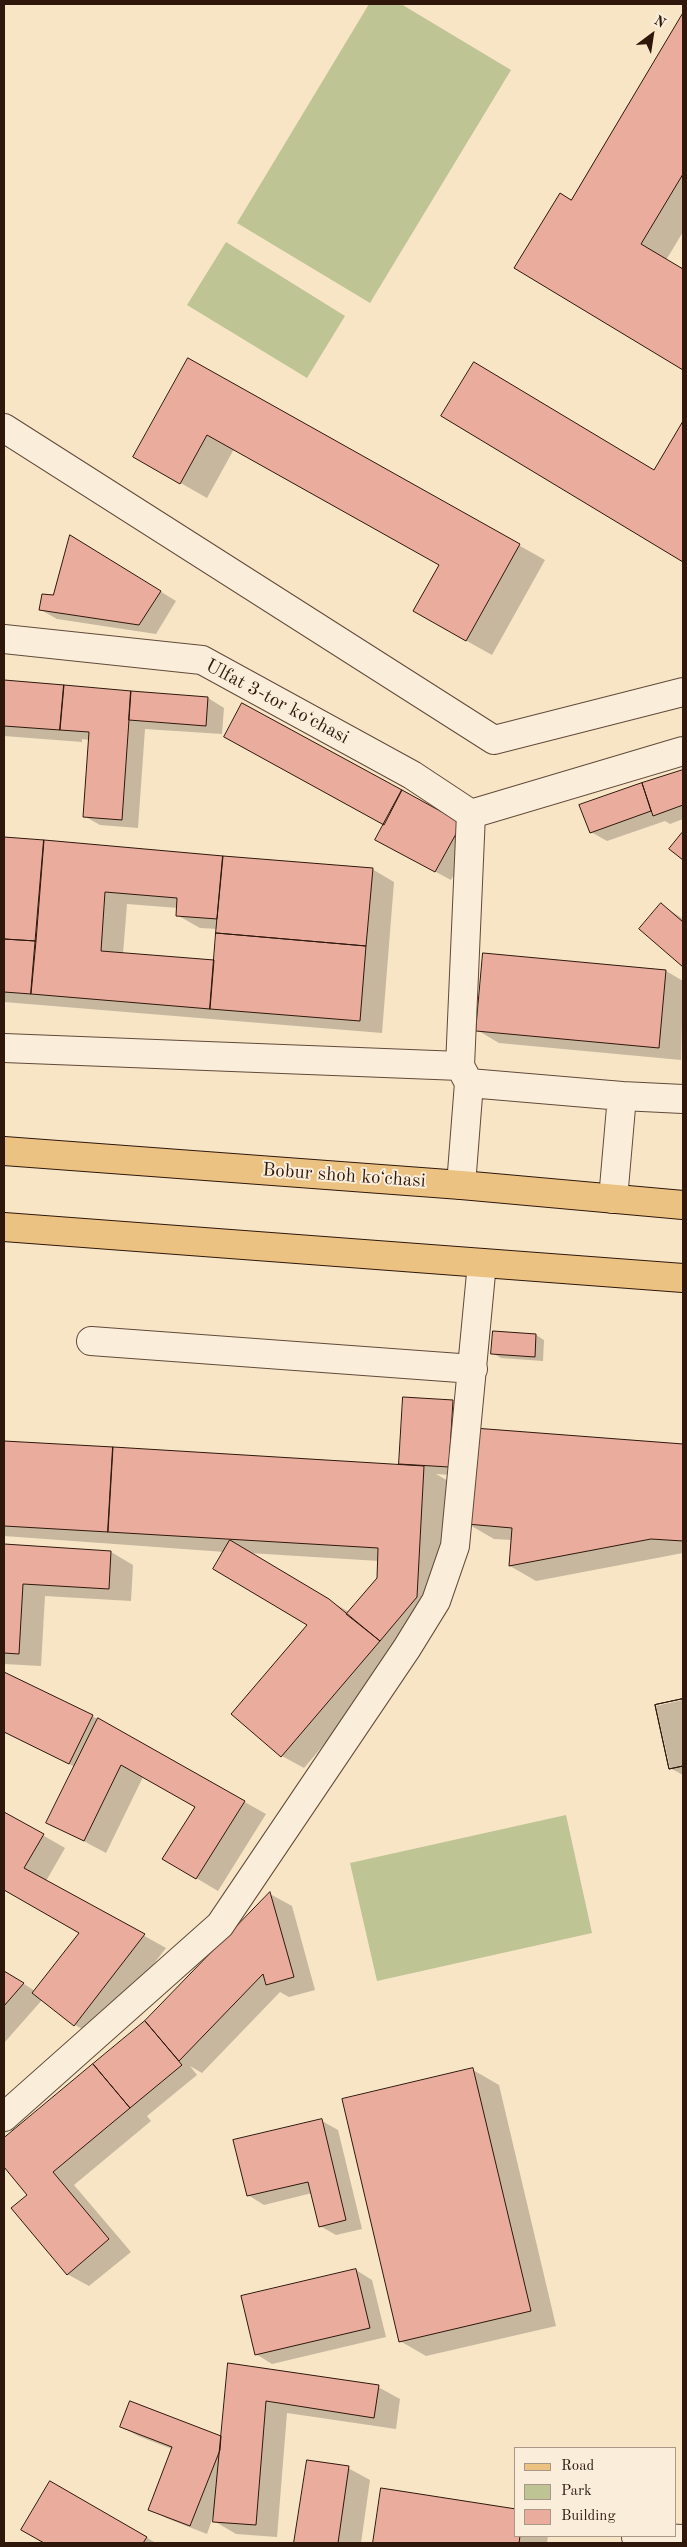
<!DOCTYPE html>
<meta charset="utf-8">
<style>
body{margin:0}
#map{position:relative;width:687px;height:2547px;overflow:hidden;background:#f8e5c6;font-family:"Old Standard TT",serif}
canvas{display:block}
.frame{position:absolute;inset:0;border:5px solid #2f170c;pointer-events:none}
.legend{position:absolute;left:514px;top:2447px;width:162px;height:90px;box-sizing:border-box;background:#faeeda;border:1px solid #a99888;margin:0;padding:6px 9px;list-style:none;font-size:15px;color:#2f170c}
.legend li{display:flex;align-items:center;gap:10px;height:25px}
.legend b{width:25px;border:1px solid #a99888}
.north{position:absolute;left:627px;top:10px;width:50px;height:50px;-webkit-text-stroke:4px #faeeda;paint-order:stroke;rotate:31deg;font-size:14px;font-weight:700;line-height:20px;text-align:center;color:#2f170c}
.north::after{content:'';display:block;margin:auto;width:18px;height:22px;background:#2f170c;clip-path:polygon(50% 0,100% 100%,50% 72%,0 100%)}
</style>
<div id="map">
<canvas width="687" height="2547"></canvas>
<div class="frame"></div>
<ul class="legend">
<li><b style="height:6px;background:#ecc283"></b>Road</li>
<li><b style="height:14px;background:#bec494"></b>Park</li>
<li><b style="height:14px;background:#eaad9d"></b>Building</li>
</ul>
<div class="north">N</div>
</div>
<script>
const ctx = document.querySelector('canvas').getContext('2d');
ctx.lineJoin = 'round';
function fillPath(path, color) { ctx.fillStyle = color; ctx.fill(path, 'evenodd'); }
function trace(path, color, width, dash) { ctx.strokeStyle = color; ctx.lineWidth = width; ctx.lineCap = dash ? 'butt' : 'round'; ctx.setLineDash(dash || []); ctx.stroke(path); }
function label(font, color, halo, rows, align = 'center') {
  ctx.font = font + ' "Old Standard TT",serif'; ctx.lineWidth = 4; ctx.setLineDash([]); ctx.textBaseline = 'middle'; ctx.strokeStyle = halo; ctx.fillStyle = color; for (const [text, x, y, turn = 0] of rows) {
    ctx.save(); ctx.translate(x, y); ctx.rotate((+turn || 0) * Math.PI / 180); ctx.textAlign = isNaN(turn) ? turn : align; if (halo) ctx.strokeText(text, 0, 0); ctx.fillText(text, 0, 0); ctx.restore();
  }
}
fillPath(new Path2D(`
 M369 4H401L511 70 370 303 237 223Z
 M226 242 345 316 307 378 187 305Z
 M566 1815 592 1933 377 1981 350 1863Z`), '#bec494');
fillPath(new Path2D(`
 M683 15V232L666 260 683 270V369L516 268 571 201Z
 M189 360 545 560 492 655 440 626V565L234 449 207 498 135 457Z
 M443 416 654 471 683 423V560Z
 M86 546 176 601 156 634 57 619 41 610 54 597Z
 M4 681 208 698 224 708 222 734 145 729 138 828 100 825 84 816 90 740 82 739V742L4 736Z
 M683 771V819L670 824 665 821 607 841 591 832 581 806Z
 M385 825 477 833 451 880 393 849Z
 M4 838 372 869 394 882 382 1033 4 1002ZM127 904 178 908 177 915 200 928 218 929 215 962 123 954Z
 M662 905 683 919V966L641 929Z
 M666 971 683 981 681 1060 499 1043 477 1030Z
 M494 1332 536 1335 544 1340 543 1361 501 1358 492 1353Z
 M453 1401 469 1410 465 1476 436 1474 450 1482 443 1612 402 1653 304 1768 282 1756 309 1624 225 1552 4 1536V1442L404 1466 401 1463ZM249 1553 379 1561 378 1578 349 1612Z
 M475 1429 683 1445V1553L536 1581 510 1566 512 1540 494 1539 468 1524Z
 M4 1546 111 1552 133 1565 131 1601 45 1596 41 1666 4 1664Z
 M4 1673 92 1716 266 1814 218 1891 196 1878 197 1807 143 1777 106 1853 48 1822 75 1767 4 1732Z
 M683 1700V1775L670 1768 656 1706Z
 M4 1813 65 1848 46 1881 166 1948 97 2037 75 2025 42 2000 4 2043V1971L35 1991 80 1932 4 1889Z
 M270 1894 292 1906 315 1990 289 1997 280 1992 202 2073 190 2066 197 2075 147 2116 151 2121 74 2185 131 2252 89 2286 67 2274 29 2195 4 2165V2140L146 2022Z
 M473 2070 499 2085 556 2326 426 2356 400 2341Z
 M322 2121 338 2130 362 2229 336 2235 320 2226 312 2193 264 2205 248 2195Z
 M356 2270 372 2280 386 2337 272 2364 256 2354Z
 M229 2364 378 2387 400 2399 396 2429 287 2413 277 2537 236 2534 214 2521V2514L207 2534 166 2518 150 2509 172 2449 138 2436 122 2427 131 2403 222 2438Z
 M308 2462 348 2468 370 2480 361 2543H296Z
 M50 2482 156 2543H46L23 2529Z
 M382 2490 516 2536H548L547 2543H374Z`), '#0003');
const building = new Path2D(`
 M683 13V174L641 244 683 269V370L514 268 560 193 571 200Z
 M188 358 520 544 466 641 413 611 439 565 207 435 180 484 133 457Z
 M474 362 654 470 683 421V562L441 416Z
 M70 535 161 591 139 625 39 610 42 594 53 595Z
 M4 680 64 685 60 730 4 726Z
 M64 685 131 691 122 820 83 817 89 732 60 730Z
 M131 691 208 697 206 726 129 720Z
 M242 703 402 790 384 825 224 737Z
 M683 770V805L653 816 642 783Z
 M642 783 651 811 590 833 579 805Z
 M402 790 462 823 435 872 375 840Z
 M682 833 683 834V860L669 849Z
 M4 837 44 840 36 941 4 939Z
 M44 840 223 856 217 919 176 916 177 898 105 892 101 951 214 960 210 1009 31 994Z
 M223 856 373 868 366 946 216 933Z
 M661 903 683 922V967L639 929Z
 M216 933 366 946 360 1021 210 1009Z
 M4 939 36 941 31 994 4 992Z
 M483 953 666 970 659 1048 476 1031Z
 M493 1331 536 1334 535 1357 491 1354Z
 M403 1397 453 1400 449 1467 399 1464Z
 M474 1428 683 1444V1541L651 1539 509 1566 512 1528 467 1524Z
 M4 1441 113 1447 108 1532 4 1526Z
 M113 1447 424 1466 417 1597 380 1641 346 1614 377 1578 378 1548 108 1532Z
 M230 1540 329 1599 380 1641 281 1757 231 1714 307 1625 213 1569Z
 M4 1544 111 1551 109 1589 23 1584 19 1654 4 1653Z
 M4 1672 93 1715 69 1764 4 1732Z
 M683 1699V1766L669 1769 655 1705Z
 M683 1699V1766L669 1769 655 1705Z
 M98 1718 245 1801 196 1879 162 1859 195 1807 121 1765 84 1841 46 1823Z
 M4 1812 44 1834 24 1868 145 1934 74 2026 32 1993 79 1933 4 1890Z
 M270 1892 294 1977 266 1985 263 1974 179 2061 145 2021Z
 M4 1971 24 1983 4 2006Z
 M145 2021 182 2065 130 2108 93 2064Z
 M93 2064 130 2108 53 2172 109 2239 67 2275 11 2208 27 2195 4 2167V2138Z
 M473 2068 531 2311 399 2342 342 2099Z
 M322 2119 346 2220 319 2227 308 2182 247 2196 233 2140Z
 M356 2269 370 2328 255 2355 241 2296Z
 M228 2363 379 2385 374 2418 266 2401 256 2525 213 2522Z
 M130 2401 221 2436 220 2450 190 2526 148 2510 172 2447 120 2427Z
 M307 2460 349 2466 338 2543H294Z
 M50 2481 147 2537 143 2543H44L21 2530Z
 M381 2488 516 2509V2536H520L519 2543H373Z`);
fillPath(building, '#eaad9d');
trace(building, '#2f170c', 1);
const minor = new Path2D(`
 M4 428 494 740 683 692
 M4 639 202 660 412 775 471 814
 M471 814 683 751
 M4 1048 460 1066
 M469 1083 622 1096 613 1199
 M622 1096 683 1099
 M461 1185 469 1083 460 1066 471 814
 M91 1341 473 1369
 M4 2117 220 1925 407 1648 436 1601 455 1546 482 1263
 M636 2537 683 2539`);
const major = new Path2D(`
 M4 1151 461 1185 683 1205
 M4 1227 683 1278`);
trace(minor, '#614a3a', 30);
trace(major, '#2f170c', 30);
trace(minor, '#faeeda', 28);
trace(major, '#ecc283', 28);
label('19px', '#2f170c', '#faeeda', [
 ["Ulfat 3-tor koʻchasi",277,702,28],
 ["Bobur shoh koʻchasi",344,1176,4]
]);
</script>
